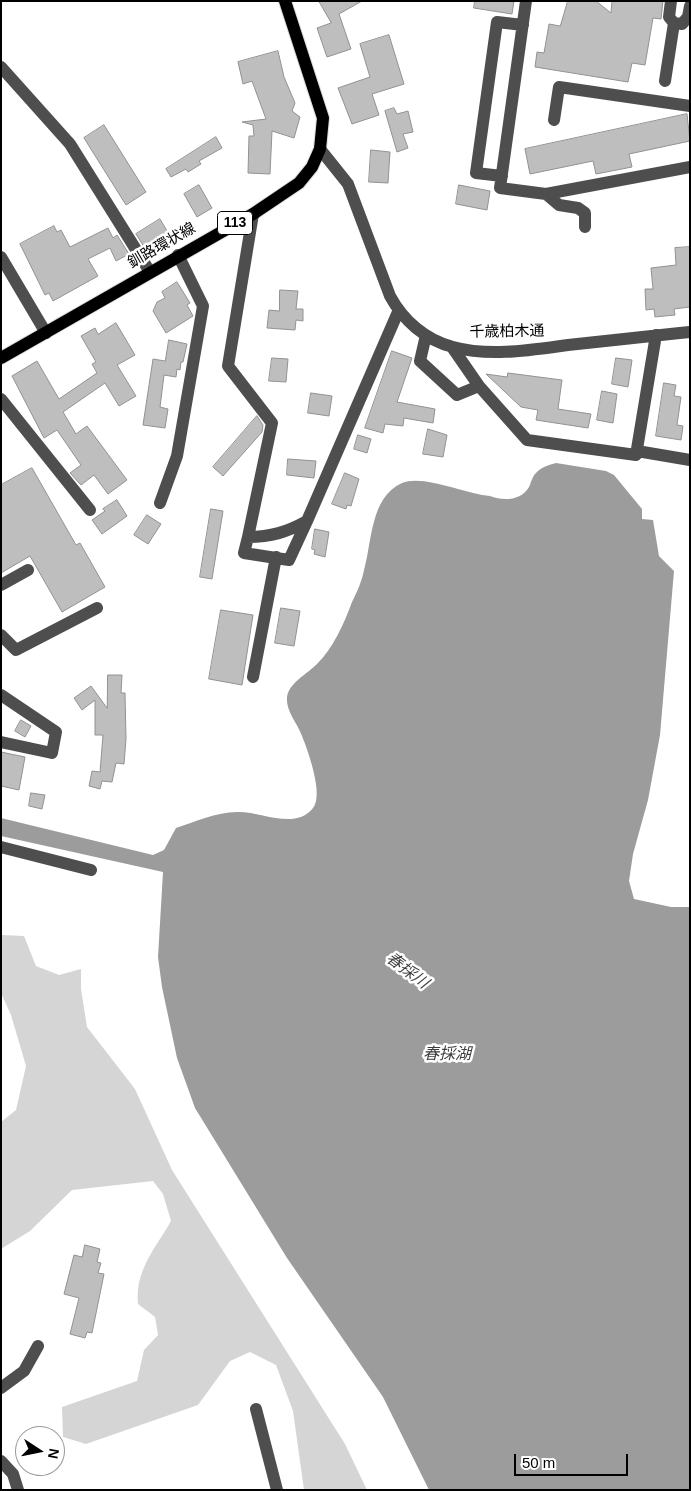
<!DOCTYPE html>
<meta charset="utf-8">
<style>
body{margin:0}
#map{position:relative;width:691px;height:1491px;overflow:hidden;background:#fff;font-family:Helvetica,sans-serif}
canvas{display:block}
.frame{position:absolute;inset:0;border:2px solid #000;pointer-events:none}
.north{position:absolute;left:15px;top:1426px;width:50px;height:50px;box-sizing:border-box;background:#fff;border:1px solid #999;border-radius:50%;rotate:101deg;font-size:14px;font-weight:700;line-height:20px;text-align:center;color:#000}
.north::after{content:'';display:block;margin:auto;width:18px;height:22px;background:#000;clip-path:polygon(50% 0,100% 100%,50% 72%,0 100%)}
.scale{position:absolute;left:514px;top:1454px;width:114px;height:22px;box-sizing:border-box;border:2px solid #000;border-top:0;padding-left:6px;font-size:15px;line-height:18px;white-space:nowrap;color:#000;-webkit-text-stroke:4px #fff;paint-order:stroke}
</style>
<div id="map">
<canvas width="691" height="1491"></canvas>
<div class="frame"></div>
<div class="north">N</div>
<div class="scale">50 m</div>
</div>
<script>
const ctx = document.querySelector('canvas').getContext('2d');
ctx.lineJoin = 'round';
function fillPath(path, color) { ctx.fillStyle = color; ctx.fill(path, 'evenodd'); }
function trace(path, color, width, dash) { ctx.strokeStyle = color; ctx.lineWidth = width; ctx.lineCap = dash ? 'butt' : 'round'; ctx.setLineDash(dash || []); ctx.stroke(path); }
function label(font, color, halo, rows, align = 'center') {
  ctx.font = font + ' Helvetica,"Noto Sans JP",sans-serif'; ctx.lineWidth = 5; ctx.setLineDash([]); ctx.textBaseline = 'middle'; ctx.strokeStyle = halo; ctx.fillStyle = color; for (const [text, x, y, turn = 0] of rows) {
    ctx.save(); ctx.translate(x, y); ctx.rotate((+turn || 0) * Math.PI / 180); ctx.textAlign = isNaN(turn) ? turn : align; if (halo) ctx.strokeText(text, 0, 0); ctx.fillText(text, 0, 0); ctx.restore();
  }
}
fillPath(new Path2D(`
 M2 935 24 936 36 966 59 975 81 969V989L87 1027 135 1089 172 1170 345 1444 367 1490H304L293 1411 276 1365 250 1352 230 1361 198 1405 86 1444 63 1437 62 1407 137 1381 144 1350 158 1335 155 1317 138 1304C135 1270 155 1249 171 1221L163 1194 153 1181 72 1190 30 1231 1 1249V1122L16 1110 26 1066 11 1015 1 993Z`), '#d5d5d5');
fillPath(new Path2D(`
 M556 463 606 471 614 475 642 509V519L653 520 659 556 674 571 660 735 648 800 633 854 629 881 634 899 671 907H690V1490H429L383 1397 287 1258 195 1108 177 1058 162 987 158 957 163 872 1 836V818L153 855 164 850 176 828C195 822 216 812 237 812 261 811 295 831 313 808 324 795 308 751 302 736 297 722 286 712 287 697 289 683 307 674 317 664 333 648 344 624 352 602 357 592 362 581 364 570 372 543 370 497 402 483 423 474 466 494 490 496 503 501 521 501 529 487 531 483 532 477 536 473 541 467 549 465 556 463Z`), '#9c9c9c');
const building = new Path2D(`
 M319 1H362L339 14 351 49 327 57 317 28 331 23Z
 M475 1H514L512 14 474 8Z
 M568 1H596L611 13 612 1H663L661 19 653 18 645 65 632 63 628 82 535 67 537 52 544 53 549 24 560 26Z
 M389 35 404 84 372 94 379 115 352 124 338 88 370 77 360 44Z
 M278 51 284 77 295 103 292 111 300 117 294 138 272 131 270 174 248 173 249 136H254L253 125 242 122 266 119 252 81 243 84 238 62Z
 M394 108 397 114 408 111 413 132 403 134 408 148 397 152 385 111Z
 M687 114 690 141 629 154 632 167 596 174 593 161 530 174 525 149Z
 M104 125 146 192 126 205 84 138Z
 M216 137 222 148 199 161 201 164 188 172 186 169 171 177 166 169Z
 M371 150 390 152 388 183 369 182Z
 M199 185 212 208 197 217 184 194Z
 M459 185 490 191 487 210 456 204Z
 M160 219 170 236 146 250 136 234Z
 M54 226 57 232 61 230 70 247 108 228 113 238 117 235 129 254 116 261 110 248 88 259 98 276 53 301 49 293 45 295 20 244Z
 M690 247V307L674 309 675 315 655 317 654 309 646 310 645 289H653L651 268 676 265 675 248Z
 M177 282 190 303 187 305 193 316 166 333 153 311 157 302 165 298 162 292Z
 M280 290 298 291 296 309H303V321L296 320 295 330 267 328 269 310 279 311Z
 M116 323 135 355 117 365 136 396 119 406 105 383 63 412 76 434 87 426 127 480 108 494 94 475 81 485 70 473 81 465 57 430 44 438 12 376 37 361 59 399 97 373 92 364 96 362 81 336 95 328 98 334Z
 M169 340 187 344 183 362H181L180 370 177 369 176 377 164 375 160 407 168 409 165 428 143 425 153 359 165 361Z
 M392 351 412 358 397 402 435 409 433 423 404 418 403 426 385 424 383 433 365 428Z
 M272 358 288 359 286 382 269 381Z
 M616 358 632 360 628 387 612 384Z
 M508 373 562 380 558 409 591 414 588 428 536 420 538 410 521 407 486 374 507 377Z
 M664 383 676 385 674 396 681 397 677 425 683 426 681 440 656 436Z
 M602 391 617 394 613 423 597 420Z
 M311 393 332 396 329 416 308 413Z
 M257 416 263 425 262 432 223 476 213 467Z
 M428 429 447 435 443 457 423 454Z
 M358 435 371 439 367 453 354 449Z
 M288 459 316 461 314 478 287 475Z
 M32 468 76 545 80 543 105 587 62 612 30 556 1 573V485Z
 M345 473 359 479 351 506 347 505 346 509 332 504Z
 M117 500 127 516 102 534 92 520 105 511 103 509Z
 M211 509 223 511 212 579 200 577Z
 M147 515 161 524 148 544 134 535Z
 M315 529 329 532 325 557 314 554 315 550 312 549Z
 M281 608 300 611 294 646 275 643Z
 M221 610 253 615 242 685 209 679Z
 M108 675H122L121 693H125L126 739 124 764 116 763 112 782 102 781 100 789 89 786 92 771 100 772 103 735H95V700L82 710 74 698 91 686 107 708Z
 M21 720 31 726 25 737 15 731Z
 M1 752 25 757 19 790 1 786Z
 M31 793 45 795 42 809 29 806Z
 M85 1245 100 1249 97 1262 101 1263 98 1273 104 1274 92 1333 87 1332 85 1338 70 1334 79 1298 64 1294 74 1255 82 1257Z`);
fillPath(building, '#bebebe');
trace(building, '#929292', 1);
const major = new Path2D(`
 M1 358 253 214 299 183 312 167 320 149 323 118 285 1`);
trace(major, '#dbdbdb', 14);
trace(new Path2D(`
 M526 1 500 188 546 194 559 205 578 208 585 213V227
 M674 23 682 24 688 17 690 6
 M1 67 70 144 150 272
 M665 81 674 23 669 17 671 1
 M554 120 559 87 690 106
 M320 149 348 184 390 296C403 320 425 340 453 347 490 357 531 350 568 345 608 341 649 336 690 332
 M502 176 476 173 497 22 523 25
 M546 194 690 167
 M253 214 228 366 272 423 248 537C271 537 287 532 307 521L398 312
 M1 257 46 333
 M426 335 420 361 457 395 479 386
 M452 347 479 386 527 440 636 455 656 335
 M1 399 90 510
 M637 451 690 460
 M160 503 177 456 203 306 178 255
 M248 537 244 553 289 560 307 521
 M1 585 28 570
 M1 635 16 650 97 608
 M253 677 276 557
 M1 695 56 732 52 753 1 742
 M1 847 91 870
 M1 1388 24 1371 38 1346
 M256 1409 277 1490
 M1 1461 13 1474 18 1490`), '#4e4e4e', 12);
trace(major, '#000', 12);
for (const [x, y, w] of [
 [235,223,35]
]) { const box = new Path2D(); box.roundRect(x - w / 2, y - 11.5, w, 23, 4); ctx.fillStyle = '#fff'; ctx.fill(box); trace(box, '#000', 1); }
label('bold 14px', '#000', null, [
 ["113",235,223]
]);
label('15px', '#000', '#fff', [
 ["釧路環状線",162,246,-30],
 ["千歳柏木通",507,332,-1]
]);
label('italic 16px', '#3d3d3d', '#fff', [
 ["春採川",407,971,37],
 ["春採湖",447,1055]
]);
</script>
